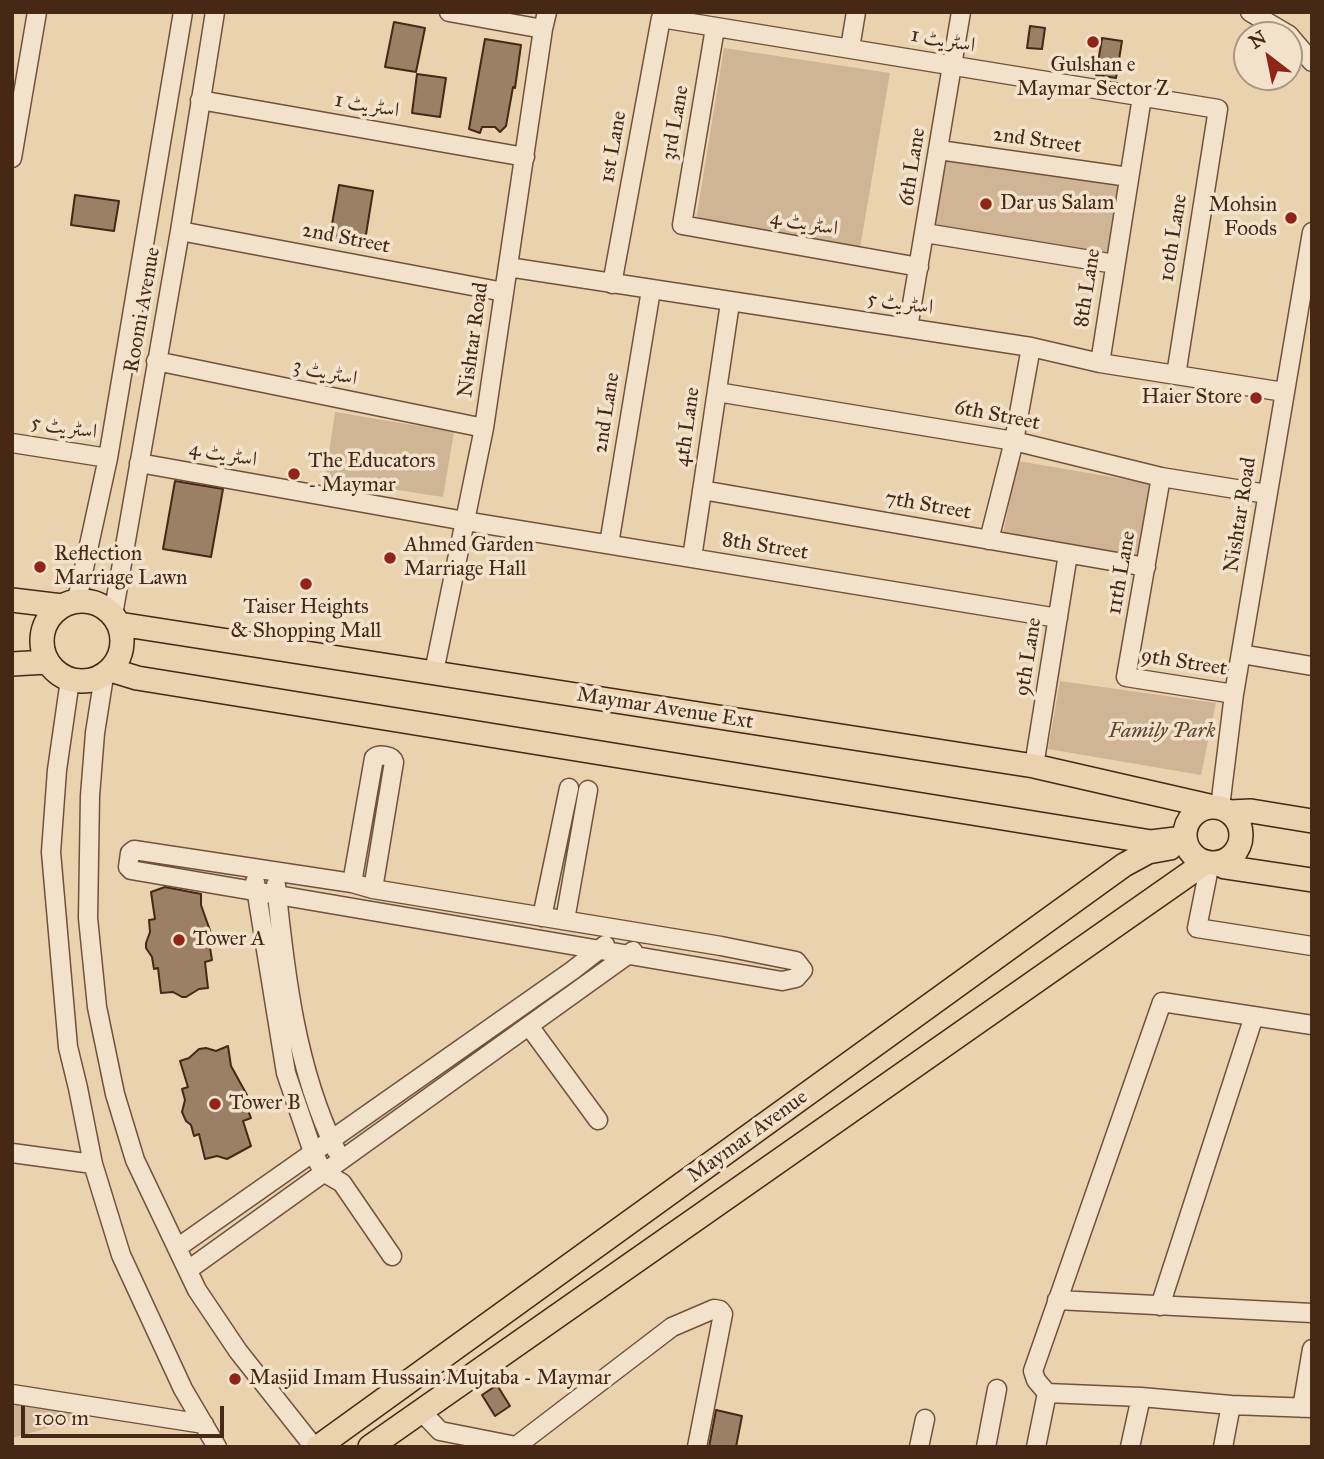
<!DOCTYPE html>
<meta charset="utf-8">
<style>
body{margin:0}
#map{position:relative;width:1324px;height:1459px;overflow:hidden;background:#ebd2af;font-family:"IM FELL Great Primer",serif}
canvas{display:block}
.frame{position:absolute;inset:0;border:14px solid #472715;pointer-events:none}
.north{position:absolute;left:1233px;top:21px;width:70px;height:70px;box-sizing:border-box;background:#f2e2cb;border:2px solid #ae9782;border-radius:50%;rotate:328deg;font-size:19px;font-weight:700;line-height:28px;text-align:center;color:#472715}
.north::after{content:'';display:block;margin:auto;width:24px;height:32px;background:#8f2418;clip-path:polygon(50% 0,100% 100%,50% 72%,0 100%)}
.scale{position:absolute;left:21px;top:1406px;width:203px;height:32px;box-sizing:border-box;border:4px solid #472715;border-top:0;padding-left:9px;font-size:21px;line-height:24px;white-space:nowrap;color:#472715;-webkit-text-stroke:5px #f2e2cb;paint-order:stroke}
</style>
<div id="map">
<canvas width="1324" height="1459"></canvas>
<div class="frame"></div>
<div class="north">N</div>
<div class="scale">100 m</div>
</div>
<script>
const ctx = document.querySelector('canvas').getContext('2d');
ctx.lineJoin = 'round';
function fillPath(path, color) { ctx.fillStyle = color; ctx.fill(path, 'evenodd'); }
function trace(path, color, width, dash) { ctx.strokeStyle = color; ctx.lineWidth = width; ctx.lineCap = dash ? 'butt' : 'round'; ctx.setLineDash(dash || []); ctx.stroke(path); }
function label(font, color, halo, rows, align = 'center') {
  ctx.font = font + ' "IM FELL Great Primer",Amiri,serif'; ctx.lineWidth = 7; ctx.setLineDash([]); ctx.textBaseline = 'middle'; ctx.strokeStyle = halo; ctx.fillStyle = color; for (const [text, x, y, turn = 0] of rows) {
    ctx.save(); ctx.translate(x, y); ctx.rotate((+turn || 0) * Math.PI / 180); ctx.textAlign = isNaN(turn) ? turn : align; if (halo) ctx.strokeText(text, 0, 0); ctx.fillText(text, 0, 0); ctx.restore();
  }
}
fillPath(new Path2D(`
 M724 48 890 73 860 248 696 220Z
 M945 155 1120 183 1109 253 932 228Z
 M335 412 454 432 443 497 325 479Z
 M1018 461 1153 484 1138 557 1003 533Z
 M1060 681 1216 703 1201 775 1048 749Z
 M12 1402 71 1410 69 1422 12 1438Z`), '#cfb595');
const building = new Path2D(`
 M394 22 425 28 416 72 385 67Z
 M1030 26 1045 28 1042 49 1027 48Z
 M1102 38 1122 41 1116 78 1096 75Z
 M485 39 521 45 515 88 513 87 506 126 500 132 495 127H482L480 133 469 129Z
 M417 74 446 78 440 117 412 113Z
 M339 185 373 191 364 247 329 241Z
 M75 195 119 201 114 231 71 225Z
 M175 481 223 489 211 557 163 549Z
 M165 887 201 894V905L212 936 210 948 212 960 205 962 208 988 199 989 186 997H182L173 992 161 993 158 968 154 969 152 957 146 948V943L150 932 149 920 155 919 151 892Z
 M228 1046 231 1066 247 1095 246 1106 251 1118 243 1121 251 1146 227 1159 217 1156 205 1159 199 1134 194 1136 191 1125 186 1121 182 1112 185 1100 182 1089 188 1087 180 1061 189 1058 199 1049 206 1048 216 1051Z
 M497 1385 510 1406 495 1416 482 1395Z
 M716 1410 742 1416 736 1447H709Z`);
fillPath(building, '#9c8065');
trace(building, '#472715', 2);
const minor = new Path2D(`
 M449 12 543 29
 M1250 12 1289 35
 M715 28 682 225 919 267
 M1289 35 1312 62
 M850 48 856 12
 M200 100 525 157
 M939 150 1129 177
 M12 158 37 12
 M180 231 504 292
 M925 233 1115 264
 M508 267 1031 347 1100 363 1284 392
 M612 284 661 18 1218 109 1176 375
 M908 328 961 12
 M156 361 484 428
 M1100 363 1142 97
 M717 392 1014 441 1161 477 1267 494
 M12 443 108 458
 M139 463 465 521 1058 618
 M1161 477 1126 677 1234 694
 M702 490 1146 567
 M989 540 1014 441 1031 347
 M609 544 651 290
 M692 558 730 303
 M75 601 79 591 108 458 183 12
 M113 615 180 231 215 12
 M1241 654 1312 666
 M434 672 484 428 543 29 547 12
 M104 676 95 733 90 796 88 918 97 1007 115 1094 135 1160 197 1290 238 1351 314 1447
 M70 680 57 770 51 852 68 1047 78 1088 93 1164 121 1255 183 1389 217 1447
 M1034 766 1068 554
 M1220 807 1234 694 1312 232
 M134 850 352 883 373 889 721 946 796 961 803 970 796 978 782 981 131 870 128 867 130 853Z
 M1210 863 1197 928 1312 946
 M255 882 286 1073 313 1152 323 1172 342 1183 392 1256
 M352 883 374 758C379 754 392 755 394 762L373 889
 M276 885C285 973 296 1069 336 1150
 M542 917 569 788
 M565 920 588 790
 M529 1026 598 1120
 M12 1153 93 1164
 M177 1248 573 970 605 945
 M188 1270 633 951
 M1057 1300 1312 1313
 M1160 1306 1254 1016
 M1047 1393 1036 1380 1033 1371 1162 1002 1312 1025
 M12 1394 204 1424
 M1302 1408 1312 1349
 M420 1410 440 1431 521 1447
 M515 1447 672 1327 714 1309 720 1310 723 1314 697 1447
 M919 1447 925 1419
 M986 1447 997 1389
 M1036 1447 1047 1393 1141 1397 1231 1405 1312 1408
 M1130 1447 1141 1397
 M1223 1447 1231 1405`);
const major = new Path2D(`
 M12 600 62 606
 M42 641a40 40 0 1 1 80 0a40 40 0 1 1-80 0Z
 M119 624 1034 766 1209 806
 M12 664 47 662
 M111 670 137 678 1151 842 1184 838
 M1185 835a28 28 0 1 1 56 0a28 28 0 1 1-56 0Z
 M1230 812 1251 811 1312 821
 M1217 863 1225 867 1312 880
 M318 1447 1124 865 1148 852 1170 848
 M370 1447 1206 862`);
trace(minor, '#70523c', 21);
trace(major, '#472715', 26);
trace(minor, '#f2e2cb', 18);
trace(major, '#ebd2af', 23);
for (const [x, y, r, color] of [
 [1093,42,7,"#8f2418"],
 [986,204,7,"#8f2418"],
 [1291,218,7,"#8f2418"],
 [1256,398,7,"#8f2418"],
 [294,474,7,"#8f2418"],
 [390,558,7,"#8f2418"],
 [40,567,7,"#8f2418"],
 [306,584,7,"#8f2418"],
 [179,940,7,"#8f2418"],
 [215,1104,7,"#8f2418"],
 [235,1379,7,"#8f2418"]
]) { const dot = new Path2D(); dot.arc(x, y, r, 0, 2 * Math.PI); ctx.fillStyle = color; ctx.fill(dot); trace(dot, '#f2e2cb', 2.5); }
label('21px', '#472715', '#f2e2cb', [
 ["اسٹریٹ 1",943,41,10],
 ["اسٹریٹ 1",367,106,10],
 ["3rd Lane",676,123,-80],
 ["2nd Street",1037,141,8],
 ["1st Lane",614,147,-80],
 ["6th Lane",913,167,-81],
 ["اسٹریٹ 4",804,224,10],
 ["10th Lane",1174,238,-81],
 ["2nd Street",346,239,11],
 ["8th Lane",1088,288,-81],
 ["اسٹریٹ 5",900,304,8],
 ["Roomi Avenue",143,310,-80],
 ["Nishtar Road",474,340,-82],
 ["اسٹریٹ 3",325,373,12],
 ["2nd Lane",607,413,-81],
 ["6th Street",997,416,11],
 ["4th Lane",688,427,-82],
 ["اسٹریٹ 5",64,428,9],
 ["اسٹریٹ 4",223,455,10],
 ["7th Street",928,506,10],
 ["Nishtar Road",1241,515,-81],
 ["8th Street",765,547,9],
 ["11th Lane",1122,573,-80],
 ["9th Lane",1029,657,-81],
 ["9th Street",1184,663,9],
 ["Maymar Avenue Ext",665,709,9],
 ["Maymar Avenue",748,1137,-36]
]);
label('21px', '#472715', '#f2e2cb', [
 ["Gulshan e",1093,66,"center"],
 ["Maymar Sector Z",1093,90,"center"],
 ["Dar us Salam",1000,204],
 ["Mohsin",1277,206,"right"],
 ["Foods",1277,230,"right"],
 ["Haier Store",1242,398,"right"],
 ["The Educators",308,462],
 ["- Maymar",308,486],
 ["Ahmed Garden",404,546],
 ["Marriage Hall",404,570],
 ["Reflection",54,555],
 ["Marriage Lawn",54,579],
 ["Taiser Heights",306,608,"center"],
 ["& Shopping Mall",306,632,"center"],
 ["Tower A",193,940],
 ["Tower B",229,1104],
 ["Masjid Imam Hussain Mujtaba - Maymar",249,1379]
], 'left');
label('italic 21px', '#62432f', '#f2e2cb', [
 ["Family Park",1162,732]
]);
</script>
